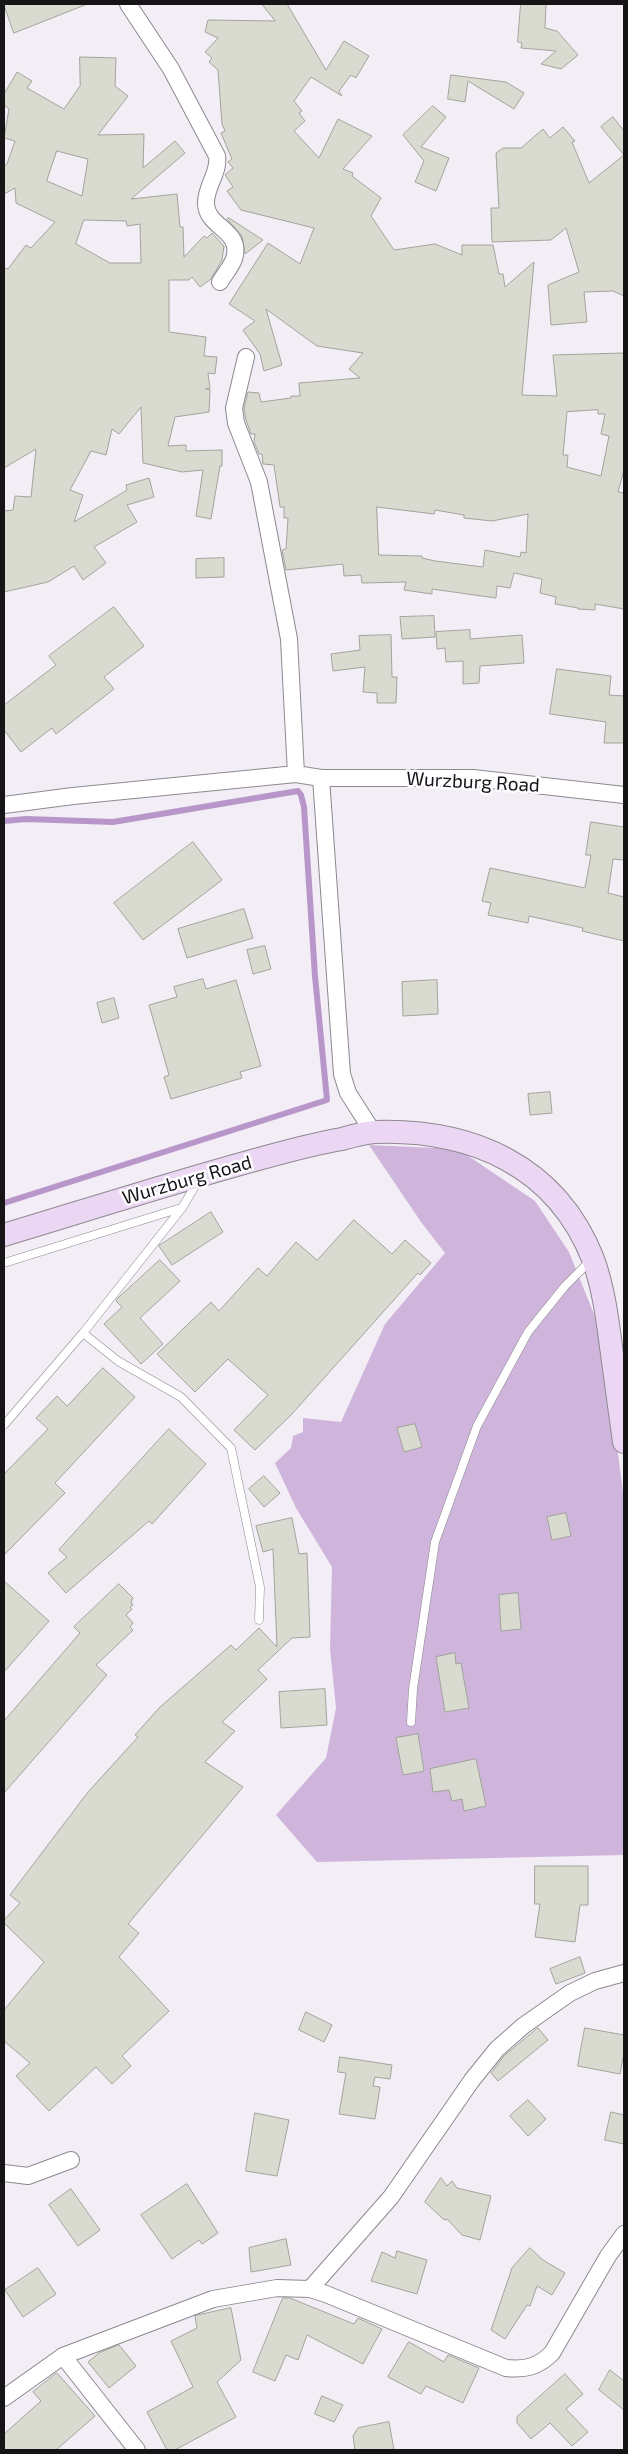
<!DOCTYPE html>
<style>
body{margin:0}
#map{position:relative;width:628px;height:2454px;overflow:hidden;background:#f3edf6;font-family:"Exo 2",sans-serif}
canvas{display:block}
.frame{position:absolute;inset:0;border:5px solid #161417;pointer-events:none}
</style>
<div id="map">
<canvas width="628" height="2454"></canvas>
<div class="frame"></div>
</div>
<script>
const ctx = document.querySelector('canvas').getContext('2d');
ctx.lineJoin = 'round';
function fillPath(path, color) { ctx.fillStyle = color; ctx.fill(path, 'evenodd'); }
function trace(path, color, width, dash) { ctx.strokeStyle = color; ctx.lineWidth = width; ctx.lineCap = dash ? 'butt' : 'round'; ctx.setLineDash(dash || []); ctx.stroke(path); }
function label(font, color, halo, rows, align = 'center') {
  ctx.font = font + ' "Exo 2",sans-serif'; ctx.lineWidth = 5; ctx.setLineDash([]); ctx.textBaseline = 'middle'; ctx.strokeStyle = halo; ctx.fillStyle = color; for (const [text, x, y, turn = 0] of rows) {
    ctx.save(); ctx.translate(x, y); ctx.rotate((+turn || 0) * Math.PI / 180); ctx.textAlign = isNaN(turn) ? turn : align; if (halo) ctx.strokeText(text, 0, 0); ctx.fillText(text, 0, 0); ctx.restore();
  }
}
fillPath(new Path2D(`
 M369 1145 458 1149 535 1201 569 1252 602 1334 624 1499V1855L317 1862 276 1815 326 1758 336 1708 330 1649 332 1567 296 1508 275 1463 291 1448 293 1436 303 1432V1418L341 1422 385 1324 445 1253 421 1222Z`), '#cfb5dc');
trace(new Path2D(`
 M4 821 26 819 113 822 298 791 301 795 304 807 315 976 327 1100 4 1203`), '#b996ca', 6);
const building = new Path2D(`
 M4 4H85V5L14 33Z
 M262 4H287L326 70 344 41 369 56 356 78 351 75 339 91 342 96 311 77 294 101 302 111 299 113 305 121 294 131 319 158 338 119 372 136 343 169 353 173 352 176 381 198 371 216 394 250 435 244 462 255V245H493L499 274H503L505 287 534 262 522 395 557 396 553 355 624 353V470L618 492 624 493V609L595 604V610L578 609V608L555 604 556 597 540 593 542 579 514 573 510 588 497 586 496 598 432 589V594L404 590 406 582 362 583 361 575 344 576 343 564 286 570 282 550 286 549 288 518H284V507H280L274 465 263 464 262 454H259L254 442 255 434H251L246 420 244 408 248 392 259 393 261 402 291 398V396H300L299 383 360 378 349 369 363 353 317 346 266 309 282 365 264 371 260 354 243 330 255 321 229 304 268 243 300 264 314 228 241 210 227 191 233 187 225 175 233 168 228 162 232 159 221 133 225 131 222 124 218 70 209 62 212 58 205 52 218 38 205 32 208 20 275 21ZM598 410V414H605L601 434 609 436 601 476 567 467 568 455H563L567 412ZM377 507 434 514 435 510 464 515V518L492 521 528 514 526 553 521 552 520 557 485 550 483 567 435 561 422 558V556L379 555Z
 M521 4H546L545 28 557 31 578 55 561 69 541 64 556 51 521 48 522 43 518 42Z
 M80 57 116 58 115 86 128 96 98 135 144 134 143 168 175 141 185 153 131 199 177 194 180 227H183L184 257 204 236 207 238 212 233 224 246 222 260 211 279 200 287 192 277 189 280H169V332L206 337 204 356 217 357 215 374 208 373 210 388 205 389H210L209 412 175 417 168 446 186 445V451L222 450V466H220L211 519 196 516 203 470 182 472 143 463 141 407 119 434 112 429 106 455 91 451 70 490 83 495 74 522 127 490 126 485 149 478 154 497 127 505 137 522 94 547 106 563 83 580 74 566 48 582 4 592V511L13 510 15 496 31 497 36 449 4 468V268L8 269 26 245 31 248 55 222 16 203 15 188 4 194V166L7 164 15 141 4 138 9 109 4 105V94L17 72 32 81 27 88 64 109 80 86ZM57 151 88 159 82 196 47 181ZM84 220 126 221 127 226 140 224 141 263H110L76 244Z
 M451 75 506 82 524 93 514 109 468 81 465 102 448 99Z
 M433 106 446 117 421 147 449 158 436 191 415 182 424 161 403 135Z
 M613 117 624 131V296L613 291 584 292 587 322 551 325 548 285 579 272 566 228 551 240 492 242 491 208H499L496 153 503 148H521L543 129 550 138 563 127 575 141 572 142 589 183 624 155 601 127Z
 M229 218 263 240 245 254 242 236 227 219Z
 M224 558V577L196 578V559Z
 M114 607 144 646 104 677 114 689 56 734 52 728 21 752 4 730V705L56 665 49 656Z
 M434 616 435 637 402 639 400 617Z
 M470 630V639L522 635 524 663 480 666 479 683 463 684V661L446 662 445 648 437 649 436 632Z
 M391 635 392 677H397L396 703H377V693L363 692 365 667 333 671 331 654 360 650 359 636Z
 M557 669 611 676 609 695 624 696V743H604L606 722 550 714Z
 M591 822 624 827V860L613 859 608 893 624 897V941L582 931 583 928 529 916 528 923 488 915 491 903 482 901 490 868 585 888 591 855H586Z
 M193 842 222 880 143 940 114 903Z
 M244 909 253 938 187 958 178 929Z
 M265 946 271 969 253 974 247 950Z
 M203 979 206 989 236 980 261 1066 240 1072 242 1078 171 1099 164 1077 169 1075 149 1005 177 997 174 987Z
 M437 980 438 1014 403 1016 402 982Z
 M114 998 119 1018 102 1023 97 1003Z
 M550 1092 552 1113 530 1115 528 1094Z
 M211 1212 223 1232 172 1265 159 1246Z
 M354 1220 392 1254 405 1240 431 1263 420 1275 418 1273 291 1415 255 1450 234 1430 268 1395 228 1359 195 1392 157 1354 211 1302 219 1311 258 1268 267 1276 296 1242 317 1260Z
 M160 1260 180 1281 140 1318 163 1344 141 1364 104 1324 122 1307 116 1301 117 1299Z
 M103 1368 135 1397 55 1483 65 1493 4 1555V1474L48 1429 36 1418 57 1396 67 1406Z
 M415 1424 422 1447 404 1452 397 1428Z
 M169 1429 206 1464 152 1524 149 1521 66 1593 48 1573 67 1557 59 1550Z
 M264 1476 280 1493 264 1507 249 1489Z
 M566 1513 571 1536 552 1540 547 1517Z
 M292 1518 299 1554 307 1553 310 1637 292 1638 258 1670 267 1679 222 1722 235 1731 205 1762 243 1787 128 1924 139 1933 119 1957 169 2011 122 2056 131 2066 112 2084 96 2067 49 2111 16 2076 30 2063 4 2041V2010L44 1962 4 1923V1920L20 1903 10 1895 88 1792 138 1737 135 1735 159 1708 231 1645 236 1650 259 1628 277 1647 273 1549 263 1552 256 1526Z
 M4 1581 49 1621 4 1672Z
 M119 1584 133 1598 131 1602 133 1605 130 1607 132 1609 126 1615 133 1623 130 1627 133 1630 96 1665 107 1675 4 1793V1721L80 1633 74 1627Z
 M518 1593 521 1629 501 1631 499 1595Z
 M455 1653 456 1664 461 1663 469 1708 445 1712 436 1657Z
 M325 1689 327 1725 281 1728 279 1692Z
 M418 1734 424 1771 403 1775 396 1738Z
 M476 1759 486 1806 464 1811 462 1799 452 1801 449 1790 433 1792 430 1769Z
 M535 1866H588V1905H580L575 1942 535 1937 540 1904H535Z
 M580 1957 585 1973 556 1984 550 1969Z
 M306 2012 332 2025 324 2042 299 2030Z
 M538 2028 548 2040 498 2081 491 2073 504 2056Z
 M585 2028 624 2035V2053L620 2074 578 2066Z
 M340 2057 392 2065 390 2079 375 2077 373 2086 380 2087 375 2119 339 2114 346 2073 338 2072Z
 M528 2100 546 2119 528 2136 510 2116Z
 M611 2112 624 2115V2144L605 2140Z
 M255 2113 289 2120 277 2176 246 2171Z
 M441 2178 447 2186 452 2181 457 2188 491 2196 480 2240 462 2235 448 2220 443 2219 425 2202Z
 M187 2184 218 2233 202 2244 199 2240 172 2259 141 2215Z
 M71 2189 100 2230 78 2246 49 2205Z
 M286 2239 291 2265 251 2272 249 2248Z
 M530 2248 543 2260 565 2273 552 2295 537 2286 530 2306 527 2305 505 2339 491 2330 512 2268Z
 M397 2251 427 2260 417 2294 371 2281 382 2252 395 2258Z
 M38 2268 56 2294 23 2317 5 2290Z
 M283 2298H290L354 2324 358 2318 382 2329 363 2364 307 2335 298 2360 286 2355 275 2381 253 2372Z
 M231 2308 241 2360 217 2382 236 2417 175 2450H167L147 2412 193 2387 171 2341 197 2328 195 2316Z
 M409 2342 444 2362 448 2355 479 2368 463 2403 426 2386 421 2394 388 2377Z
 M119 2345 136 2366 109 2388 88 2362 99 2353Z
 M610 2370 624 2381V2410L599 2390Z
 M57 2373 95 2416 56 2450H4V2434L41 2401 33 2392Z
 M565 2374 583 2394 566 2409 588 2432 572 2446 550 2423 531 2439 517 2423V2417Z
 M322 2396 343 2405 334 2422 315 2414Z
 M389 2422 394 2450H355L353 2436 358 2428Z`);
fillPath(building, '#d9dbd1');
trace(building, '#a2a49b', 1);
const lane = new Path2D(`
 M4 1263 181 1208
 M83 1333 118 1361 181 1397 231 1448 260 1587 259 1620
 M4 1425 83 1333 182 1208 198 1181
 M411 1722 413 1689 435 1542 477 1426 528 1332 565 1286 591 1260`);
const street = new Path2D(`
 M128 4 171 69 217 156C220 172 205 187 206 204 207 228 243 230 234 259 231 267 224 275 220 282
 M246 357 234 408 236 423 259 482 289 639 296 774
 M321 778 342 1074 348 1093 373 1132
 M4 805 73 796 296 774 321 778H473L624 795
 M4 2173 28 2176 71 2160
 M310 2289 391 2197 472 2080 497 2049 523 2026 570 1993 595 1981 624 1973
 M63 2356 137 2450
 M4 2398 63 2356 213 2299 277 2288 310 2289 326 2294 506 2368C525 2370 538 2367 552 2353L608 2256 624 2234`);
const secondary = new Path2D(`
 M4 1235C87 1210 171 1183 255 1160 284 1152 312 1144 342 1139 352 1136 364 1133 375 1132 471 1129 556 1165 593 1259 604 1289 608 1323 612 1354 616 1384 620 1413 624 1442`);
trace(lane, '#8e8990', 9);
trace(street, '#8e8990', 18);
trace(secondary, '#8e8990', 24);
trace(lane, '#fff', 8);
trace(street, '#fff', 16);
trace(secondary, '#ebd7f4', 22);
label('19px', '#161417', '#fdfcfe', [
 ["Wurzburg Road",473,782,3],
 ["Wurzburg Road",187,1180,-16]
]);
</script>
